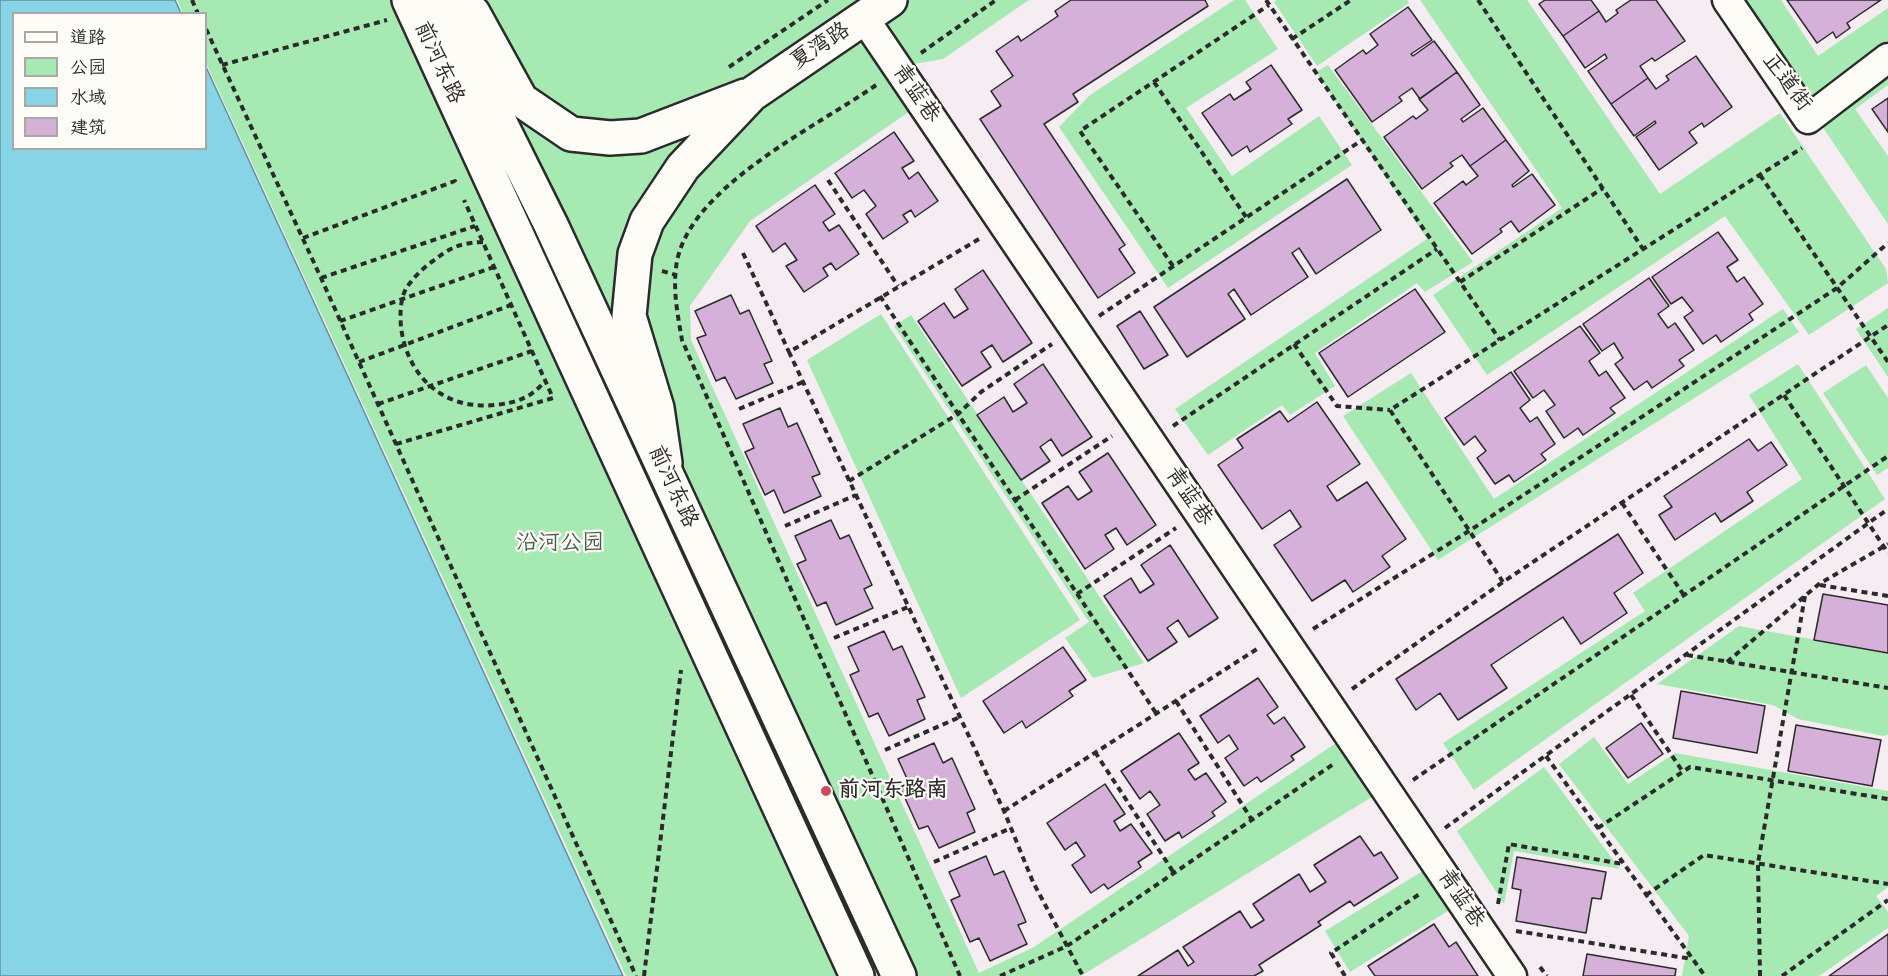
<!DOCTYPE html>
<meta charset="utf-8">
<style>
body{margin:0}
#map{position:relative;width:1888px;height:976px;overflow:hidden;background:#f5edf1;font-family:"Architects Daughter","LXGW WenKai TC",sans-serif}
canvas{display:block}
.legend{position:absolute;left:12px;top:12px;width:195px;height:138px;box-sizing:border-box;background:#fdfcf7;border:2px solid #a9a8a5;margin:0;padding:8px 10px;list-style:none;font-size:18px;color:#2b2b2b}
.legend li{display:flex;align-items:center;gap:12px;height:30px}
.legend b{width:30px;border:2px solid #a9a8a5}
</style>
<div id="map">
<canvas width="1888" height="976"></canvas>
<ul class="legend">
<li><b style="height:8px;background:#fdfcf7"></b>道路</li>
<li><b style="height:16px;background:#a7e9b3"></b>公园</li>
<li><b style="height:16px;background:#88d4e7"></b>水域</li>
<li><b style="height:16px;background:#d5b1da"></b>建筑</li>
</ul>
</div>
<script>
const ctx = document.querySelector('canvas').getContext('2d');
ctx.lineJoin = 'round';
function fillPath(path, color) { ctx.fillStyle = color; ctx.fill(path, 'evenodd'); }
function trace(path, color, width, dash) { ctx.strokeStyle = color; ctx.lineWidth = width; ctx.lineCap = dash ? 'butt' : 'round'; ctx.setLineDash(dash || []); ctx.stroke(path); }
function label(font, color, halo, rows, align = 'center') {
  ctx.font = font + ' "Architects Daughter","LXGW WenKai TC",sans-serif'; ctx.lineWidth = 4.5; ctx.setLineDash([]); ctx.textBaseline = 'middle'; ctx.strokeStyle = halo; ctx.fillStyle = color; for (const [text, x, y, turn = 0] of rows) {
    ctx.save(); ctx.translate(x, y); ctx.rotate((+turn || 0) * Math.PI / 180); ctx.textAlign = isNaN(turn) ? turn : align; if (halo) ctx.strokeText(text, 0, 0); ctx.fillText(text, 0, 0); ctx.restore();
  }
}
fillPath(new Path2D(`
 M177 0H433L892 976H626L206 63V14L183 13Z
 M486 0H885L750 92 640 133 572 131 522 98 475 12Z
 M906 0H1029L943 59 914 64 883 16Z
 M1234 0H1245L1278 49 1186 108 1232 176 1319 116 1352 165 1168 288 1059 127 1090 95Z
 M1277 0H1407L1409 3 1317 66 1274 2Z
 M1420 0H1527L1660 194 1780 113 1886 269 1888 283 1809 335 1725 216 1487 375 1433 295 1562 208Z
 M1737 0H1781L1818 56 1888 8V85L1855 109 1888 156V224Z
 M861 28 916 107 750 221 690 306 691 340 979 973 1034 947 1339 741 1375 795 1081 976H906L678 473 636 314 657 222 759 99Z
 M1328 65 1473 262 1425 292 1417 283 1315 353 1335 386 1290 415 1282 405 1208 455 1175 409 1427 239 1316 72Z
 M517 103 565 135 739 103 679 164 625 316 604 328 506 123Z
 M1888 308V377L1856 329Z
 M1783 309 1799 332 1438 560 1343 416 1411 373 1494 499Z
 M881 314 1080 620 961 698 807 360Z
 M911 315 1144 663 1093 678 1065 638 1089 622 894 326Z
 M1798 364 1885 499 1474 790 1443 743 1645 611 1633 593 1802 479 1749 395Z
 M1866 365 1888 398V468L1877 475 1823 393Z
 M1739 626 1888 653V735L1883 736 1798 719 1773 705 1657 684Z
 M1594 737 1628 784 1675 753 1888 791V887L1876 896 1888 912V928L1819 976H1682L1689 936 1559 764Z
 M1544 767 1620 869 1514 851 1504 904 1457 831Z
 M1426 869 1451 909 1350 972 1325 931Z`), '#a7e9b3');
const water = new Path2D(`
 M0 0H175L181 13 14 14V148H206V67L623 976H0Z`);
fillPath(water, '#88d4e7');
trace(water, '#63909c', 1.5);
const building = new Path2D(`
 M1071 0H1205L1208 6 1073 94 1078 102 1044 124 1125 245 1119 249 1135 273 1098 298 980 119 1001 106 991 91 1013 76 996 51 1018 36 1021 41 1058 16 1055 11Z
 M1545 0H1591L1599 11 1563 36 1539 4Z
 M1631 0H1656L1685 41 1655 61 1652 58 1640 66 1648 78 1611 104 1588 71 1607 58 1605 54 1585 68 1563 36 1599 11 1606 22 1618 13 1616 10Z
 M1787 0H1881L1847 23 1850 28 1836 38 1833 32 1817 43Z
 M1408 7 1432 40 1411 54 1413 56 1434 41 1457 72 1420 99 1412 88 1399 97 1402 101 1372 122 1335 70 1363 50 1366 54 1378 45 1370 34Z
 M1696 56 1732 107 1704 127 1702 123 1689 132 1697 143 1659 170 1636 137 1656 123 1655 121 1634 136 1611 104 1648 78 1656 89 1669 80 1666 76Z
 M1271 65 1302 110 1288 119 1292 124 1250 152 1247 146 1232 156 1202 113 1230 94 1234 100 1251 89 1246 82Z
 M1457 72 1480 105 1461 119 1463 122 1483 108 1506 140 1470 166 1462 155 1450 163 1453 166 1422 189 1384 137 1413 116 1416 119 1428 110 1419 99Z
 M1888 98V132L1872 109Z
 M894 132 914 161 902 168 909 179 918 172 938 201 915 217 911 210 903 215 908 222 883 239 866 214 876 206 864 190 852 198 835 173Z
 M1506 140 1529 171 1512 185 1513 187 1532 174 1555 205 1519 232 1511 221 1500 229 1502 232 1472 254 1434 203 1463 181 1466 185 1478 176 1470 166Z
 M1347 179 1381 230 1316 274 1299 248 1292 253 1308 277 1251 315 1234 289 1228 294 1245 319 1187 357 1154 307Z
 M815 185 835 214 823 222 829 231 839 225 859 254 836 270 831 263 823 268 828 276 804 292 786 266 797 260 785 243 773 252 756 226Z
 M1718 232 1738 260 1727 267 1737 282 1744 277 1763 304 1749 314 1753 320 1721 342 1716 335 1703 344 1684 317 1693 311 1682 297 1671 304 1652 277Z
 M983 270 1032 343 1003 362 992 345 981 352 991 367 962 386 918 321 944 303 954 318 968 309 955 289Z
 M1649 278 1669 306 1658 314 1668 328 1675 323 1694 350 1679 360 1684 366 1652 388 1647 381 1634 390 1615 364 1623 358 1614 343 1602 351 1583 324Z
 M1415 289 1445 332 1348 397 1319 353Z
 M731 295 740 314 749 310 772 361 764 364 773 383 736 399 725 377 716 381 697 338 706 335 695 311Z
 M1140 311 1168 355 1144 369 1117 326Z
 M1580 326 1600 353 1589 361 1599 376 1606 371 1625 398 1610 408 1615 413 1583 435 1578 428 1564 438 1546 411 1555 405 1544 390 1533 398 1514 371Z
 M1043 364 1092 437 1062 456 1051 439 1040 447 1050 461 1021 480 977 415 1004 397 1013 412 1027 403 1014 384Z
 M1511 372 1530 400 1520 408 1530 422 1537 417 1555 444 1541 454 1546 460 1514 482 1509 475 1495 484 1477 458 1486 451 1475 436 1464 445 1445 418Z
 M1317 402 1360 464 1327 486 1337 501 1367 482 1406 539 1382 556 1390 567 1353 592 1345 580 1312 601 1274 545 1301 527 1290 510 1262 529 1218 465 1243 448 1237 439 1280 411 1288 422Z
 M780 408 788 427 797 423 820 474 812 477 821 496 784 513 774 490 765 495 745 452 754 448 743 424Z
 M1749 439 1758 451 1771 442 1787 465 1747 492 1753 501 1721 522 1715 513 1675 540 1659 515 1672 507 1664 496Z
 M1108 453 1156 525 1127 545 1116 528 1105 535 1114 549 1085 569 1042 503 1068 486 1078 500 1092 491 1079 472Z
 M831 520 840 539 849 535 872 585 864 589 873 608 836 625 826 602 817 606 797 564 806 560 795 536Z
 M1618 534 1643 573 1614 593 1627 613 1581 644 1563 617 1491 665 1507 688 1458 720 1440 693 1416 710 1396 679Z
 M1170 545 1218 618 1189 637 1178 620 1167 628 1177 642 1148 661 1104 596 1131 578 1140 593 1154 584 1141 565Z
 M1823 594 1888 605V653L1814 640Z
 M884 631 893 650 902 646 925 697 917 700 925 719 889 736 878 713 869 717 850 675 859 671 848 647Z
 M1063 647 1086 680 1069 691 1073 696 1026 728 1022 721 1004 733 983 701Z
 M1258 678 1278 707 1267 715 1274 724 1284 717 1305 747 1291 756 1294 760 1261 782 1257 777 1244 786 1225 758 1238 749 1229 735 1218 743 1200 716Z
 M1681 691 1765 706 1757 753 1673 738Z
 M1641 723 1663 754 1628 778 1606 748Z
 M1796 725 1881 740 1872 786 1788 771Z
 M1179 733 1199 763 1188 770 1195 780 1206 773 1226 802 1212 812 1215 816 1182 838 1179 832 1165 841 1147 814 1160 805 1150 791 1140 799 1121 771Z
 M934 743 943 763 952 758 975 809 967 813 975 832 939 848 928 826 919 829 900 787 909 783 898 759Z
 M1105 784 1125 814 1114 821 1120 831 1131 824 1152 853 1138 862 1141 867 1108 889 1104 884 1091 893 1072 865 1085 856 1076 842 1065 850 1047 823Z
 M1360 836 1374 856 1381 852 1398 878 1354 906 1350 901 1318 922 1321 925 1259 965 1263 971 1254 976H1138L1178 950 1188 966 1194 962 1183 947 1240 911 1251 928 1264 920 1253 904 1299 874 1310 892 1326 882 1314 865Z
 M986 856 994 875 1004 871 1026 922 1018 925 1027 944 990 961 979 938 970 942 951 900 960 896 949 872Z
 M1517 857 1606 872 1601 899 1592 898 1586 933 1516 921 1521 890 1512 888Z
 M1434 924 1449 947 1456 942 1478 976H1375L1368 966Z
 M1888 934V976H1829Z
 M1587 954 1676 969 1675 976H1583Z`);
fillPath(building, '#d5b1da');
trace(building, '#2b2b2b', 1.5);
const minor = new Path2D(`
 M1727 0 1808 119 1888 58
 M864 18 1512 976`);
const tertiary = new Path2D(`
 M460 0 473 13 521 100 571 134 610 138 641 136 745 96
 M665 463 657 408 629 316 635 254 647 221 683 167 752 94 890 0`);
const secondary = new Path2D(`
 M409 0 857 976
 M439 0 551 225 899 976`);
trace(minor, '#2b2b2b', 33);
trace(tertiary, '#2b2b2b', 38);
trace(secondary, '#2b2b2b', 38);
trace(new Path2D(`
 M192 0 198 14
 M1266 0 1500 340
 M1478 0 1643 249
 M206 29 321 278 636 976
 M1292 39 1351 0
 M921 53 996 0
 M222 65 387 20
 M729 67 828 0
 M1154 82 1246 217
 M876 85C817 127 684 189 676 268 673 292 678 317 682 340L960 976
 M1760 175 1888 362
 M828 180 898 286
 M303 238 455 181 457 185
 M979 239 789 352 1004 811 1033 882 1083 976
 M483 242C460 243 451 247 433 261 423 268 414 277 407 287 400 298 400 314 401 327 407 376 443 410 494 405 516 403 531 398 545 381
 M743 253 789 352
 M1173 266 1080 131 1269 5
 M662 271 676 275
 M321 278 475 226
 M1460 282 1603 188
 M880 296 1156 713
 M1099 316 1362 140
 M340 321 494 267
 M1294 344 1337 406 1390 410
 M359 362 511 305
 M1784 395 1888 553
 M378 404 532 351
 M739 409 803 382
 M1173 426 1437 249
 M396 444 553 398 464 200
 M849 481 958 414 981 392 1052 344
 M1015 500 1112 436
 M1622 503 1683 594
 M785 526 856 495
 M1503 582 1390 410 1802 148
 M1820 585 1888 596
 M1077 594 1176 528
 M1313 629 1469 531 1837 288 1888 243
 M834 638 908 607
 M1687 655 1888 688
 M1727 662 1819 584 1888 544
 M1352 689 1503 582 1888 325
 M1631 695 1683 772
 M1176 701 1252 820
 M885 750 960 717
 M1095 752 1174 873
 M1546 756 1705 976
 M1413 780 1888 456
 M1004 811 1257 649
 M1445 828 1888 509
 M1598 828 1690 767 1888 799
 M934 862 1011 828
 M1646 895 1704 855 1888 884
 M1498 904 1509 844 1623 864
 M1516 931 1692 959
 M1540 967 1547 976
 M644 976 681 670
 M1000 976 1067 946 1335 763
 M1345 976 1331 953 1421 893
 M1760 976 1758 863 1805 596
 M1782 976 1888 900`), '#2b2b2b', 4, [6, 4.5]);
trace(minor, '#fdfcf7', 28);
trace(tertiary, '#fdfcf7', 33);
trace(secondary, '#fdfcf7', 33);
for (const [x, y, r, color] of [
 [826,791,6,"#d1495b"]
]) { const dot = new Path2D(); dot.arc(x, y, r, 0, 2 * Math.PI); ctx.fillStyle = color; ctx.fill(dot); trace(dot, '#fdfcf7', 2); }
label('22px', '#2b2b2b', '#fdfcf7', [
 ["夏湾路",821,47,-34],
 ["前河东路",438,63,65],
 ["正道街",1786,83,53],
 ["青蓝巷",915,94,56],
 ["前河东路",672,487,65],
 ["青蓝巷",1188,497,56],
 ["青蓝巷",1460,899,56]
]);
label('22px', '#4a5a4d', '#fdfcf7', [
 ["沿河公园",560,544]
]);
label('bold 22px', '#2b2b2b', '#fdfcf7', [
 ["前河东路南",838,791]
], 'left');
</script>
